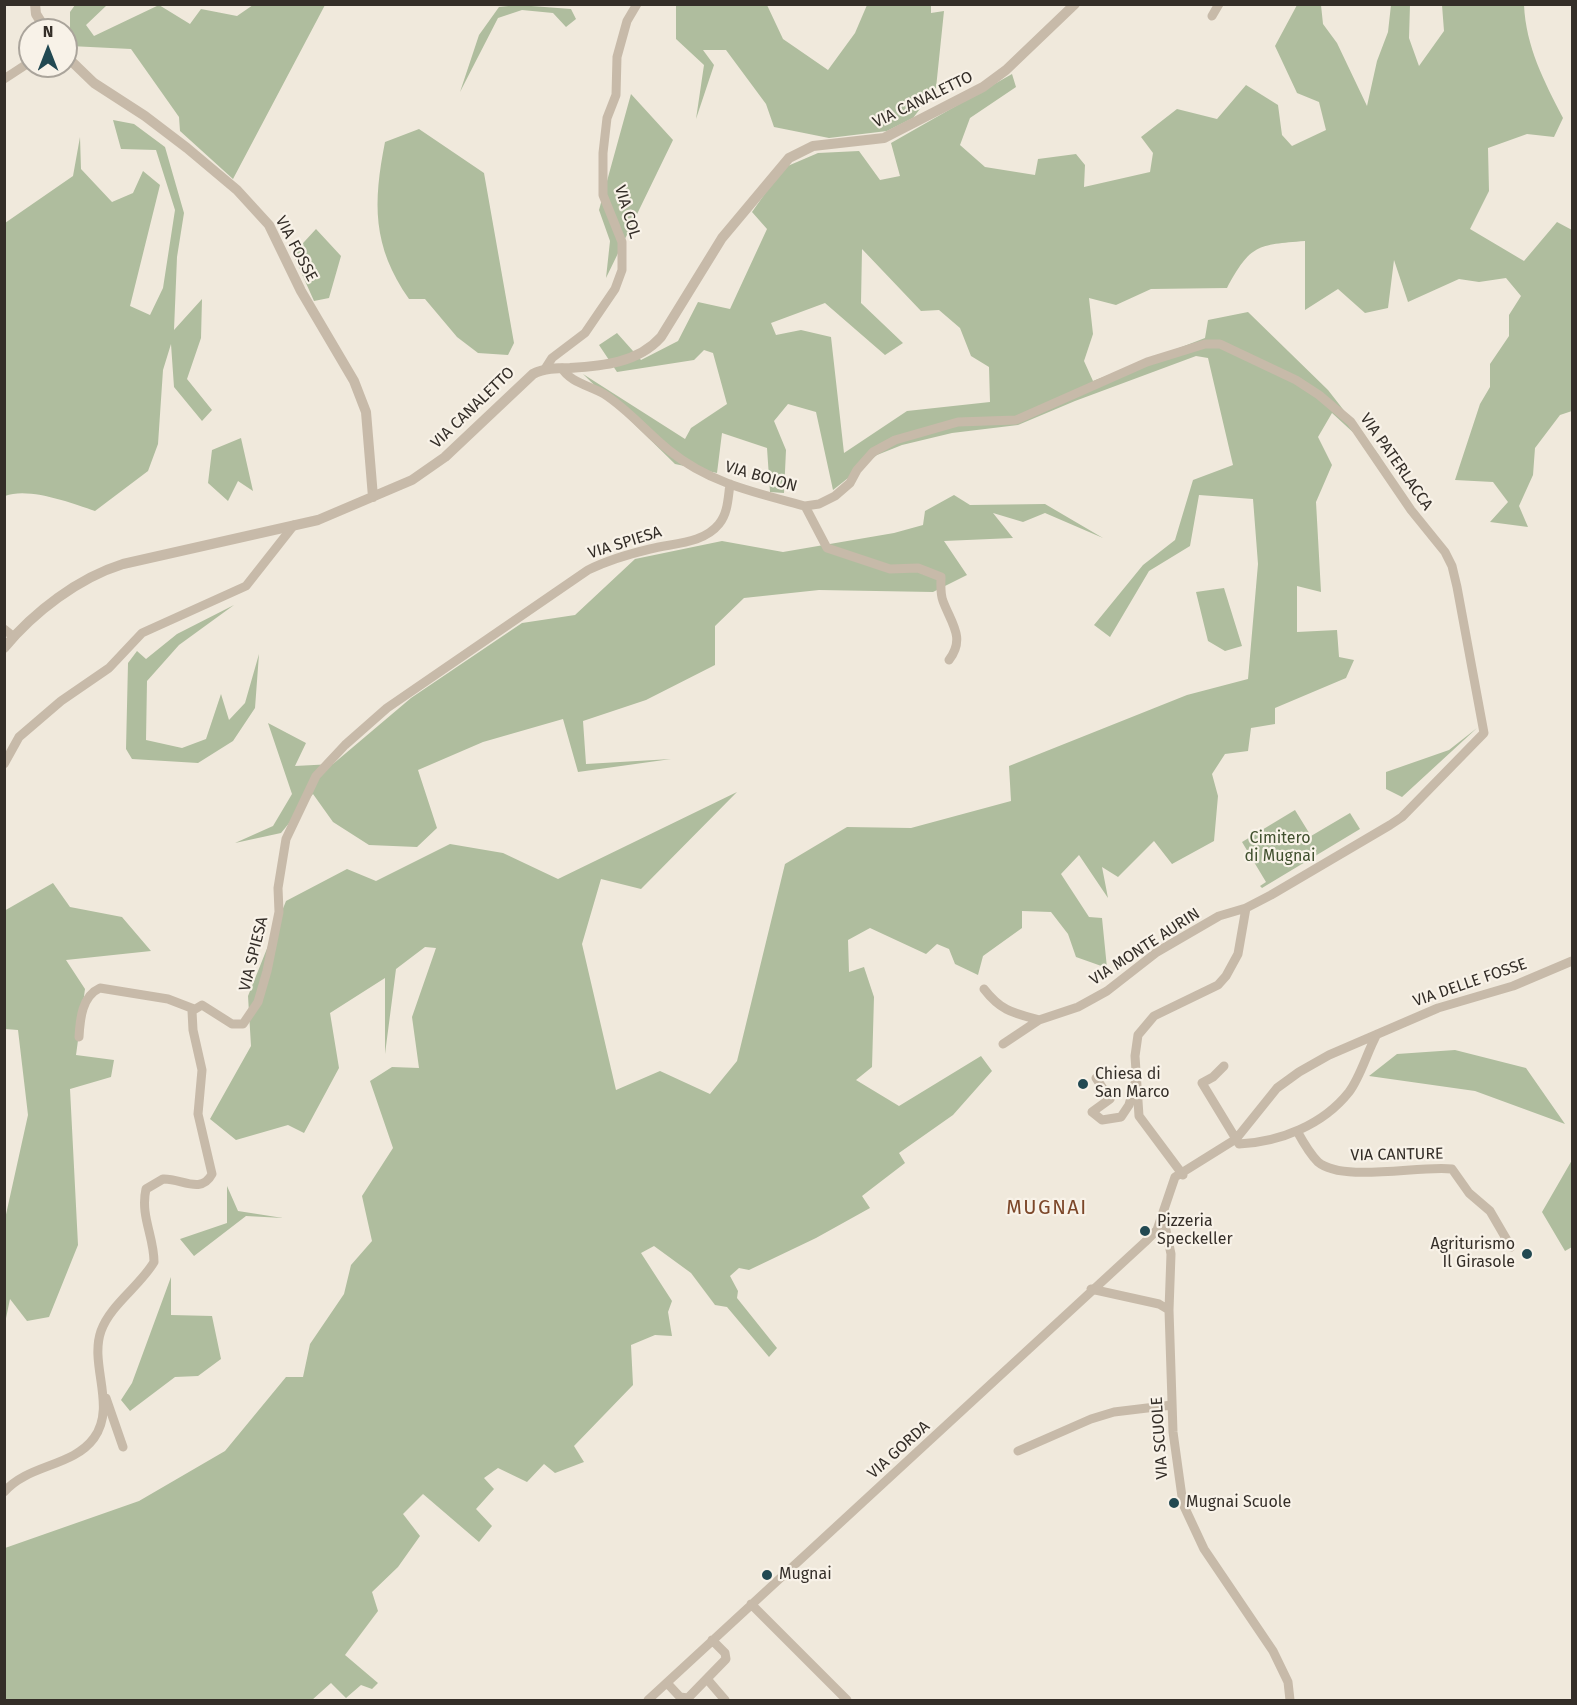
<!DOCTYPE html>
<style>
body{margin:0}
#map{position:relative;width:1577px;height:1705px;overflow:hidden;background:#f0e9dc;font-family:"Fira Sans",sans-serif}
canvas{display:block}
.frame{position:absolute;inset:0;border:6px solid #342e28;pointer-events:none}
.north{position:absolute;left:18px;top:18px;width:60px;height:60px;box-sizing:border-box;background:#f8f2e8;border:2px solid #aaa49b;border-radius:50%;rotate:0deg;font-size:16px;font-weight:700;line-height:24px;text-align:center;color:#342e28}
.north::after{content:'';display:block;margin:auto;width:21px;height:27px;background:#224952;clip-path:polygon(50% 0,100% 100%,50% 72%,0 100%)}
</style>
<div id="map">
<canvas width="1577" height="1705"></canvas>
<div class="frame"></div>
<div class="north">N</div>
</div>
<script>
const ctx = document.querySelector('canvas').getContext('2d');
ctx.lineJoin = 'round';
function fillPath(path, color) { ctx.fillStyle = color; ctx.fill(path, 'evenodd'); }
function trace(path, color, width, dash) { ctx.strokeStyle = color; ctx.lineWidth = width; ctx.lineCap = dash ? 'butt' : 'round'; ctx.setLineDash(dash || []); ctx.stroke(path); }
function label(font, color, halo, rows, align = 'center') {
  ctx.font = font + ' "Fira Sans",sans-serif'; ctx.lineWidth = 4.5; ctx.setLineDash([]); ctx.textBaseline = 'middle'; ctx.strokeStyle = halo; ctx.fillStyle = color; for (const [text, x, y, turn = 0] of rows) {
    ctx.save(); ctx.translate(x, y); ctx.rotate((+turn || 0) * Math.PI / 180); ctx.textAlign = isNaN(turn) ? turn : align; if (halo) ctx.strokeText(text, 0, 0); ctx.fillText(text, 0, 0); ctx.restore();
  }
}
fillPath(new Path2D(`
 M75 5H107L86 25 94 36 159 5 190 24 201 9 237 16 253 5H325L233 179 180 131 179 117 131 49 70 46V12Z
 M518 5 571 9 576 19 566 27 553 13 522 10 498 18 460 92 479 35 499 7Z
 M676 5H767L783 39 828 70 855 33 867 5H931V13L944 11 936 88 913 118 887 131 829 138 774 127 766 104 726 50H703L714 65 696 119 704 65 676 39Z
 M1297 5H1321L1323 24 1337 43 1367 106 1377 61 1388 32 1391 5H1410L1409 38 1419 66 1444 31 1442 5H1524C1526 47 1544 81 1563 118L1554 137 1527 134 1488 148 1489 191 1470 229 1524 261 1557 222 1572 230V411L1560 415 1535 448 1533 475 1519 506 1528 527 1490 522 1508 502 1493 482 1455 480 1480 404 1490 387V364L1509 336V315L1521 296 1506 278 1479 282 1459 279 1408 302 1394 260 1388 308 1365 313 1338 289 1305 310V241C1257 245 1251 244 1227 288L1151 289 1116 305 1089 298 1093 334 1084 361 1093 381 1205 338 1208 320 1248 312 1328 390 1381 458 1332 413 1318 437 1332 465 1316 502 1321 592 1297 586V632L1337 630 1339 657 1354 660 1346 678 1275 708V724L1251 728 1248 751 1225 754 1212 774 1218 796 1214 841 1172 864 1154 841 1118 877 1102 867 1108 898 1079 855 1061 874 1089 917 1102 918 1107 968 1076 957 1068 934 1051 912 1022 911V928L983 956 978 975 955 964 949 949 937 944 926 954 870 928 848 940 849 972 864 967 874 997 872 1067 856 1080 899 1106 981 1056 992 1071 953 1115 899 1153 905 1163 862 1196 870 1208 816 1238 749 1270 739 1268 730 1276 738 1291 737 1298 777 1348 769 1357 727 1307 715 1305 691 1273 654 1246 641 1253 672 1301 668 1312 672 1336 655 1335 631 1345 633 1385 574 1446 584 1462 555 1473 544 1464 527 1482 498 1468 484 1478 494 1489 476 1509 492 1526 479 1542 423 1494 403 1514 420 1536 398 1567 372 1592 378 1611 345 1655 378 1683 372 1689 361 1685 346 1698 331 1683 312 1700H5V1548L139 1501 225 1451 286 1377H303L310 1344 344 1294 351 1265 372 1241 362 1196 393 1148 370 1081 392 1067 419 1068 412 1017 436 948 425 947 396 969 385 1054V978L330 1013 339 1068 304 1133 288 1125 236 1140 210 1119 251 1046 248 996 286 901 347 869 376 881 450 844 503 853 558 879 737 792 641 889 601 879 582 944 616 1090 660 1071 710 1094 737 1061 785 864 847 827 911 828 1011 801 1009 766 1187 695 1248 679 1258 564 1253 499 1199 495 1190 546 1149 571 1110 637 1094 625 1143 565 1175 540 1193 480 1233 465 1208 358 1196 356 1075 401 1018 425 952 433 902 445 877 455 833 490 816 412 788 404 774 421 786 450 784 493 770 492 767 448 722 433 717 473 675 464 583 374 685 439 691 428 727 404 713 353 704 350 694 360 617 372 599 345 617 333 641 360 678 341 698 302 730 309 767 229 752 212 783 168 818 153 859 151 880 180 900 176 891 143 1012 74 1016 87 970 118 960 145 985 167 1035 175 1038 159 1076 154 1085 165 1084 187 1150 172 1153 153 1141 137 1177 109 1217 119 1246 85 1278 105 1282 135 1292 146 1326 130 1319 102 1297 93 1275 46ZM862 249 921 311 939 310 960 328 971 356 989 367 990 402 907 411 844 453 831 337 801 330 776 335 771 323 825 303 885 355 903 343 861 303Z
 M631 94 673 140 606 278 610 241 599 210Z
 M113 120 134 124 165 147 184 213 177 257 174 330 202 299 201 338 187 379 212 410 202 421 174 387 171 344 163 370 158 444 148 471 95 511C71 503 29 487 5 496V223L73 176 80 137 81 169 112 202 133 193 143 171 160 185 130 306 150 315 163 288 175 210 156 150 121 149Z
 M419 129 484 173 514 343 508 355 478 353 457 337 425 299H409C372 246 373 203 385 142Z
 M316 229 341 256 329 298 314 301 293 254Z
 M241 438 253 491 238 481 228 501 208 483 212 450Z
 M954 495 970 505 1045 504 1103 538 1045 513 1023 522 993 513 1013 538 944 541 967 575 933 592 819 590 744 598 715 626V665L646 700 583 721 586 764 671 759 578 772 563 719 483 742 418 770 437 828 417 847 369 845 333 822 313 794 281 833 235 843 273 826 292 794 268 723 306 743 295 766 333 764 411 698 522 623 575 615 635 559 722 541 783 552 894 533 923 525 925 511Z
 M1224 588 1242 646 1225 651 1208 641 1196 592Z
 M234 605 179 645 147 681 146 740 182 748 206 739 221 694 229 720 245 703 259 654 255 708 233 741 198 763 132 759 126 749 128 663 137 651 146 659 177 634Z
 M1477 728 1402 797 1386 789V772L1449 750Z
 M1295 810 1311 836 1350 813 1360 829 1262 888 1260 886 1266 882 1242 842Z
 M53 883 70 907 122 917 151 951 66 960 85 989 76 1055 114 1060 111 1077 70 1089 78 1245 49 1317 27 1321 10 1299 5 1323V1219L28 1115 18 1030 5 1029 4 911Z
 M1455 1050 1526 1068 1565 1124 1475 1091 1369 1076 1397 1054Z
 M1572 1160V1247L1565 1251 1542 1212Z
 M227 1186 238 1211 283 1218 246 1216 194 1256 180 1239 227 1223Z
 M171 1277V1315L212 1316 221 1359 198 1376 175 1377 130 1411 121 1400 132 1383Z`), '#afbd9e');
trace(new Path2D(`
 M1212 16 1219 4
 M4 79 30 62
 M562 368C569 382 591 386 604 394 629 410 647 433 670 451 709 483 757 493 805 506L819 504 835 496 850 483 857 470 873 452 895 440 958 422 1016 420 1147 362 1205 344H1220L1296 380 1319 395 1351 422 1411 510 1445 552 1452 566 1457 587 1484 733 1402 817 1390 825 1271 895 1246 908 1219 916 1157 952 1107 991 1078 1007 1039 1020 1003 1044
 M545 369 552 358 585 333 615 289 622 270V242L603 195V153L607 118 616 95 617 57 627 21 637 4
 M805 506 827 548 890 569 918 568 941 577C941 584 940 594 943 601 951 623 966 638 949 660
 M4 629 14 637
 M4 764 19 737 61 701 109 668 142 633 246 586 294 525
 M984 989C1001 1011 1013 1013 1039 1020
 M79 1037C80 1019 82 996 100 988L168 999 194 1009
 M1224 1066 1213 1077 1202 1083 1236 1139 1239 1144C1280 1142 1323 1125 1349 1092 1361 1076 1367 1052 1377 1034
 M1096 1078 1110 1099 1092 1112 1102 1120 1121 1117 1129 1105 1135 1083
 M1297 1131C1303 1142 1309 1153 1318 1162 1343 1183 1420 1165 1452 1169L1469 1193 1490 1211 1511 1247
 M1183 1175 1139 1116 1135 1056 1138 1035 1154 1016 1218 985 1226 976 1238 954 1246 908
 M1163 1216 1171 1254 1169 1310 1173 1432 1183 1504 1204 1549 1273 1651 1288 1682 1290 1700
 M1091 1289 1159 1304 1169 1310
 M106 1398 123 1447
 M1018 1451 1091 1419 1114 1412 1172 1405
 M4 1492C28 1464 73 1467 94 1438 117 1406 89 1365 101 1331 110 1305 140 1286 154 1262 154 1236 140 1216 146 1189L163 1179C181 1178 201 1195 212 1174L198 1114 202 1070 193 1030 192 1011 202 1005 232 1024H243L258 1002 267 971 279 912 278 888 286 839 316 776 345 745 387 708 588 570C608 560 629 554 650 549 673 543 703 544 719 524 728 513 728 498 730 484
 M751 1604 847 1700
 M707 1679 725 1700
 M667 1683 680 1697 688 1698 726 1659 725 1653 712 1640
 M648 1700 1145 1242 1157 1230 1175 1177 1236 1139 1277 1088 1299 1072 1329 1055 1438 1008 1513 986 1572 961`), '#c7baa9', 9);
trace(new Path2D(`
 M35 4 36 14 46 30
 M66 56 94 83 145 116 187 148 237 190 269 225 301 291 354 381 366 412 373 497
 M4 648C34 612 78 578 123 564L318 520 412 480 445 457 533 374C544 368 557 368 570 368 602 366 638 363 661 337L722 238 789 158 813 146 884 138 983 87 1006 70 1075 4`), '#c7baa9', 10);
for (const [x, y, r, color] of [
 [1083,1084,6,"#224952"],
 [1145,1231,6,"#224952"],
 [1527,1254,6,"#224952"],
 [1174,1503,6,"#224952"],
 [767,1575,6,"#224952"]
]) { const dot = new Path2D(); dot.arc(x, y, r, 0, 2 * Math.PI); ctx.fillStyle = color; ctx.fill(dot); trace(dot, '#f8f2e8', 2); }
label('16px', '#342e28', '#f8f2e8', [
 ["VIA CANALETTO",923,100,-26],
 ["VIA COL",627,212,73],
 ["VIA FOSSE",296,249,62],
 ["VIA CANALETTO",473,408,-44],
 ["VIA PATERLACCA",1396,462,55],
 ["VIA BOION",761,477,16],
 ["VIA SPIESA",625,543,-17],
 ["VIA MONTE AURIN",1145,947,-33],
 ["VIA SPIESA",254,954,-76],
 ["VIA DELLE FOSSE",1470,983,-19],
 ["VIA CANTURE",1397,1155,-1],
 ["VIA SCUOLE",1160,1438,-94],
 ["VIA GORDA",899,1450,-42]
]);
label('16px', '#40502e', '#f8f2e8', [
 ["Cimitero",1280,839],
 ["di Mugnai",1280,857]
]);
label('16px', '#342e28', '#f8f2e8', [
 ["Chiesa di",1095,1075],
 ["San Marco",1095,1093],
 ["Pizzeria",1157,1222],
 ["Speckeller",1157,1240],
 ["Agriturismo",1515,1245,"right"],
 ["Il Girasole",1515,1263,"right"],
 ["Mugnai Scuole",1186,1503],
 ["Mugnai",779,1575]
], 'left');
ctx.letterSpacing = '1.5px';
label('20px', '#7c4729', '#f8f2e8', [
 ["MUGNAI",1047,1208]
]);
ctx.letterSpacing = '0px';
</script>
